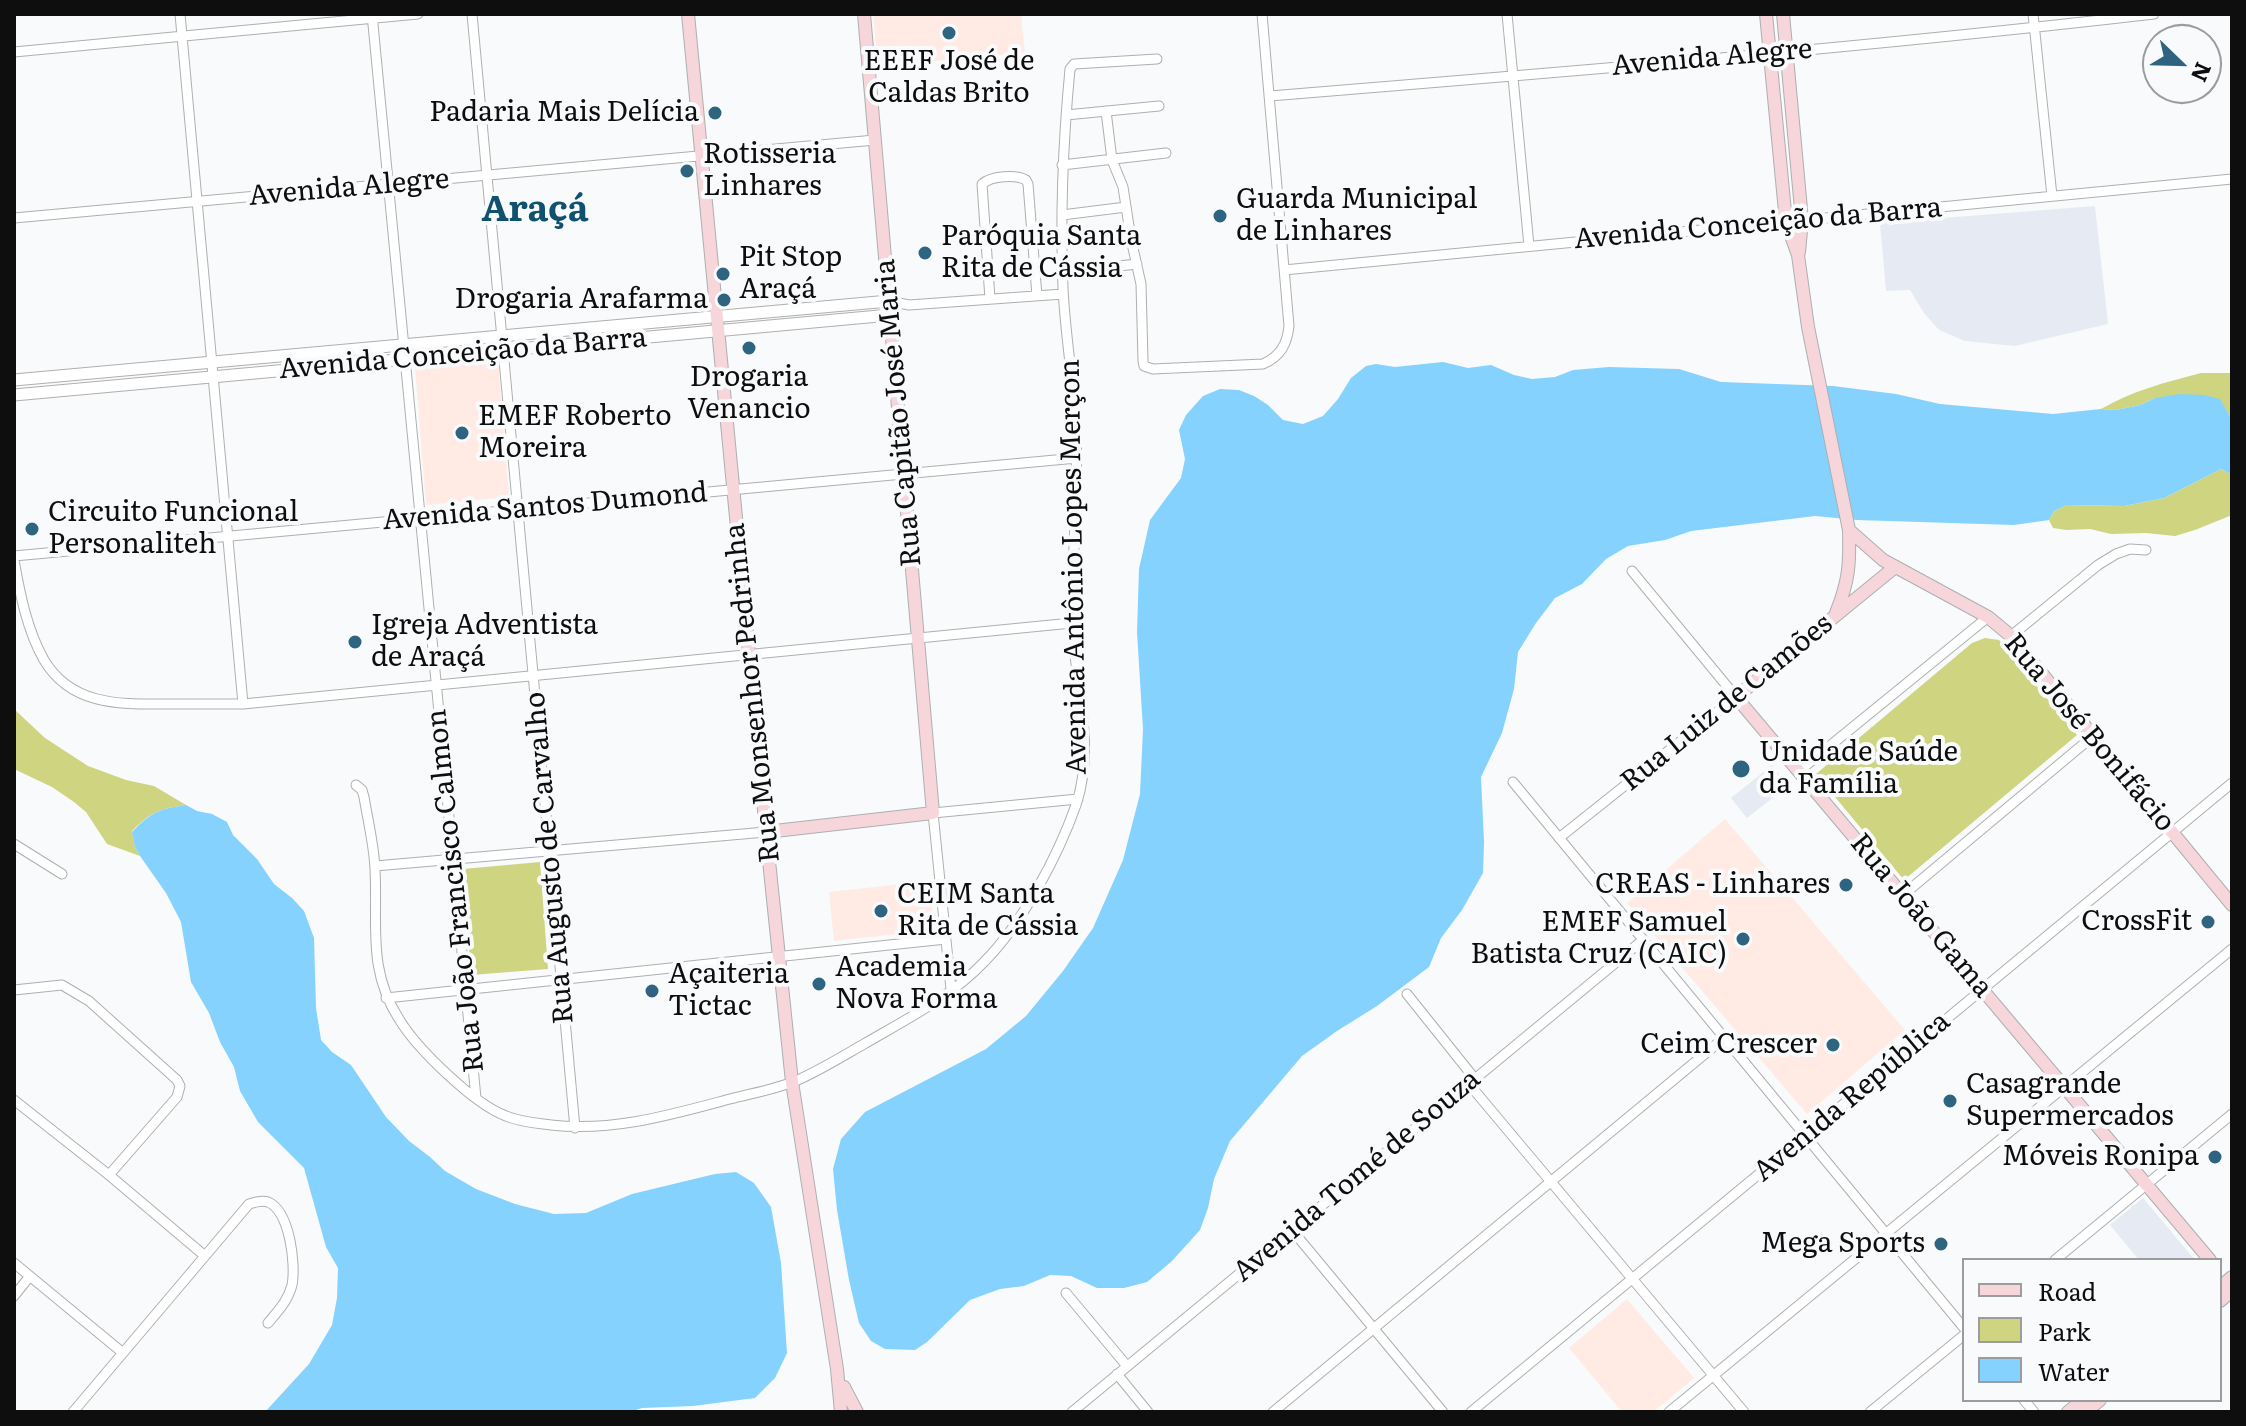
<!DOCTYPE html>
<meta charset="utf-8">
<style>
body{margin:0}
#map{position:relative;width:2246px;height:1426px;overflow:hidden;background:#f8fafc;font-family:Literata,serif}
canvas{display:block}
.frame{position:absolute;inset:0;border:16px solid #0e0e0f;pointer-events:none}
.legend{position:absolute;left:1962px;top:1258px;width:260px;height:144px;box-sizing:border-box;background:#f8fafc;border:2px solid #9a9c9d;margin:0;padding:10px 14px;list-style:none;font-size:24px;color:#0e0e0f}
.legend li{display:flex;align-items:center;gap:16px;height:40px}
.legend b{width:40px;border:2px solid #9a9c9d}
.north{position:absolute;left:2142px;top:24px;width:80px;height:80px;box-sizing:border-box;background:#f8fafc;border:2px solid #9a9c9d;border-radius:50%;rotate:113deg;font-size:22px;font-weight:700;line-height:32px;text-align:center;color:#0e0e0f}
.north::after{content:'';display:block;margin:auto;width:28px;height:36px;background:#2f6480;clip-path:polygon(50% 0,100% 100%,50% 72%,0 100%)}
</style>
<div id="map">
<canvas width="2246" height="1426"></canvas>
<div class="frame"></div>
<ul class="legend">
<li><b style="height:10px;background:#f7d6db"></b>Road</li>
<li><b style="height:22px;background:#cfd481"></b>Park</li>
<li><b style="height:22px;background:#84d2fd"></b>Water</li>
</ul>
<div class="north">N</div>
</div>
<script>
const ctx = document.querySelector('canvas').getContext('2d');
ctx.lineJoin = 'round';
function fillPath(path, color) { ctx.fillStyle = color; ctx.fill(path, 'evenodd'); }
function trace(path, color, width, dash) { ctx.strokeStyle = color; ctx.lineWidth = width; ctx.lineCap = dash ? 'butt' : 'round'; ctx.setLineDash(dash || []); ctx.stroke(path); }
function label(font, color, halo, rows, align = 'center') {
  ctx.font = font + ' Literata,serif'; ctx.lineWidth = 8; ctx.setLineDash([]); ctx.textBaseline = 'middle'; ctx.strokeStyle = halo; ctx.fillStyle = color; for (const [text, x, y, turn = 0] of rows) {
    ctx.save(); ctx.translate(x, y); ctx.rotate((+turn || 0) * Math.PI / 180); ctx.textAlign = isNaN(turn) ? turn : align; if (halo) ctx.strokeText(text, 0, 0); ctx.fillText(text, 0, 0); ctx.restore();
  }
}
fillPath(new Path2D(`
 M2095 206 2108 324 2015 346 1965 341 1939 330 1924 313 1910 290 1886 291 1880 223Z
 M1772 765 1788 786 1747 818 1731 798Z
 M2143 1198 2195 1260H2139L2110 1225Z`), '#e6ebf3');
fillPath(new Path2D(`
 M873 14H1021L1025 53 878 66Z
 M498 361 509 497 426 505 415 368Z
 M1725 819 1905 1030 1807 1114 1627 903Z
 M929 881 934 930 834 941 829 892Z
 M1627 1299 1694 1378 1653 1412H1622L1569 1348Z`), '#ffebe3');
fillPath(new Path2D(`
 M2201 373H2232V420L2219 399 2155 398 2140 405 2116 410 2101 409C2132 391 2166 382 2201 373Z
 M2221 469 2232 475V515L2195 530 2175 536 2146 533 2111 534 2090 529 2066 530 2053 528 2049 520 2054 511 2067 505 2124 506 2164 498Z
 M1985 638 1999 640 2077 735 1904 880 1816 774 1972 643Z
 M14 709 45 738 88 766 126 780 154 786 186 805C159 809 151 812 132 831L135 847 140 856 107 844 86 812 74 802 52 787 14 769Z
 M540 862 548 969 471 975 463 869Z`), '#cfd481');
fillPath(new Path2D(`
 M1443 362 1468 368 1491 365 1514 375 1532 379 1555 377 1573 370 1609 367 1679 369 1721 382 1833 386 1896 394 1940 404 2053 414 2101 409 2116 410 2140 405 2155 398 2179 394 2204 395 2220 399 2232 420V475L2221 469 2164 498 2124 506 2067 505 2054 511 2049 520 2014 525 1857 520 1815 516 1691 531 1665 540 1628 546 1606 559 1582 584 1555 598 1536 623 1518 652 1514 689 1502 733 1481 777 1484 842 1483 873 1462 910 1441 938 1429 967 1377 1006 1337 1031 1302 1056 1230 1141 1214 1179 1208 1208 1200 1230 1172 1261 1147 1282 1124 1288H1097L1071 1276 1050 1275 1024 1286 1000 1289 970 1300 927 1342 915 1350 885 1349 871 1341 859 1323 849 1280 837 1210 833 1169 841 1139 865 1112 986 1049 1026 1016 1063 971 1093 928 1123 860 1140 794 1143 729 1137 632 1139 569 1150 520 1181 478 1185 459 1179 430 1186 415 1203 396 1220 389 1239 390 1254 396 1268 405 1283 420 1303 424 1323 416 1338 399 1351 378 1366 366 1376 364 1395 367Z
 M186 805 197 811 212 814 227 822 233 835 257 859 274 884 292 898 304 911 314 938 316 1008 321 1040 332 1052 351 1065 386 1117 409 1141 430 1157 445 1171 476 1189 515 1204 554 1214 586 1213 632 1194 715 1174 736 1172 754 1183 771 1207 781 1263 787 1353 775 1378 755 1398 693 1406 642 1408 630 1412H265L309 1364 332 1325 337 1298 338 1268 326 1247 304 1168 258 1122 240 1091 234 1067 220 1042 209 1013 191 982 181 922 166 893 140 856 135 847 132 832C151 812 159 809 186 805Z`), '#84d2fd');
const minor = new Path2D(`
 M180 14 243 704
 M372 14 476 1098
 M472 14 575 1128
 M1507 14 1529 246
 M2033 14 2052 196
 M14 52 418 14
 M1269 96C1564 72 1860 48 2154 14
 M1106 111 1112 160 1123 187 1131 239 1141 284 1143 361 1144 366 1153 369 1263 364C1281 356 1287 344 1289 326L1262 14
 M1066 115 1159 106
 M1062 165 1166 153
 M1062 215 1126 207
 M14 218 875 140
 M1284 270 2232 179
 M1062 272 1137 264
 M990 299 982 184C991 176 1016 174 1026 180L1028 184 1037 296
 M889 301 909 305 1063 294
 M14 556 1077 458
 M14 560C20 594 27 630 44 660 72 707 122 704 170 704 194 704 219 704 243 704L1072 623
 M2011 636 2098 565 2116 554 2130 549 2146 550
 M1799 771 1988 617
 M1513 782 1964 1328
 M356 785 362 790 364 797C368 821 374 845 375 869 378 925 367 969 399 1019 417 1049 474 1104 506 1116 520 1122 536 1123 551 1125 613 1132 670 1115 730 1099 753 1093 778 1089 800 1079 822 1069 843 1056 864 1044 905 1020 951 997 984 962 1022 924 1058 856 1076 805 1096 747 1075 683 1072 624 1071 606 1073 588 1073 570 1075 521 1078 472 1076 424 1073 378 1065 333 1063 288 1060 214 1063 142 1070 69L1074 64 1157 59
 M1559 838 1736 697 1632 571
 M14 844 62 874
 M375 866 766 832
 M1903 895 2092 737
 M951 989 933 813 1078 799
 M14 990 62 985 89 1001 177 1080 180 1086 177 1097 109 1175
 M1407 994 1475 1079
 M386 998 946 939
 M1469 1084 1744 1412
 M14 1100 109 1175 205 1256
 M1292 1230 1443 1412
 M2055 1260 2232 1114
 M14 1263 123 1353
 M1066 1293 1127 1366
 M14 1296 30 1276
 M1117 1374 1148 1412
 M2024 1400 2034 1412
 M73 1412 249 1204C255 1202 262 1200 268 1202 290 1211 296 1265 292 1285 288 1301 278 1311 268 1323
 M1072 1412 1643 940
 M1273 1412 1724 1038
 M1471 1412 2232 783
 M1669 1412 2232 949
 M1870 1412 1964 1335`);
const tertiary = new Path2D(`
 M14 380 889 301
 M14 395 890 315`);
const secondary = new Path2D(`
 M688 14 766 832 792 1082 837 1369 841 1412
 M1766 14 1786 222 1798 255 1808 327 1849 530C1850 564 1849 581 1836 613
 M1783 14 1802 220 1799 252
 M1849 530 1883 560 1988 617 2011 636 2232 905
 M1895 567 1736 697 2210 1260
 M766 832 933 813 864 14
 M2220 1287 2232 1277
 M2220 1301 2232 1291
 M844 1387 857 1412
 M2068 1412 2083 1400
 M2085 1412 2100 1400`);
trace(minor, '#adafb0', 11);
trace(tertiary, '#adafb0', 13);
trace(secondary, '#adafb0', 14);
trace(minor, '#fff', 9);
trace(tertiary, '#fff', 11);
trace(secondary, '#f7d6db', 12);
for (const [x, y, r, color] of [
 [949,33,8,"#2f6480"],
 [715,113,8,"#2f6480"],
 [687,171,8,"#2f6480"],
 [1220,216,8,"#2f6480"],
 [925,253,8,"#2f6480"],
 [723,274,8,"#2f6480"],
 [724,300,8,"#2f6480"],
 [749,348,8,"#2f6480"],
 [462,433,8,"#2f6480"],
 [32,529,8,"#2f6480"],
 [355,642,8,"#2f6480"],
 [1741,769,10,"#2f6480"],
 [1846,885,8,"#2f6480"],
 [881,911,8,"#2f6480"],
 [2208,922,8,"#2f6480"],
 [1743,939,8,"#2f6480"],
 [819,984,8,"#2f6480"],
 [652,991,8,"#2f6480"],
 [1833,1045,8,"#2f6480"],
 [1950,1101,8,"#2f6480"],
 [2215,1157,8,"#2f6480"],
 [1941,1244,8,"#2f6480"]
]) { const dot = new Path2D(); dot.arc(x, y, r, 0, 2 * Math.PI); ctx.fillStyle = color; ctx.fill(dot); trace(dot, '#f8fafc', 3); }
label('28px', '#0e0e0f', '#f8fafc', [
 ["Avenida Alegre",1712,58,-5],
 ["Avenida Alegre",349,188,-5],
 ["Avenida Conceição da Barra",1758,224,-5],
 ["Avenida Conceição da Barra",463,354,-5],
 ["Rua Capitão José Maria",899,413,-95],
 ["Avenida Santos Dumond",545,507,-5],
 ["Avenida Antônio Lopes Merçon",1074,567,-91],
 ["Rua Monsenhor Pedrinha",753,693,-96],
 ["Rua Luiz de Camões",1727,703,-39],
 ["Rua José Bonifácio",2089,733,50],
 ["Rua Augusto de Carvalho",550,858,-95],
 ["Rua João Francisco Calmon",456,891,-96],
 ["Rua João Gama",1921,916,50],
 ["Avenida República",1852,1097,-40],
 ["Avenida Tomé de Souza",1357,1176,-40]
]);
label('28px', '#0e0e0f', '#f8fafc', [
 ["EEEF José de",949,62,"center"],
 ["Caldas Brito",949,94,"center"],
 ["Padaria Mais Delícia",699,113,"right"],
 ["Rotisseria",703,155],
 ["Linhares",703,187],
 ["Guarda Municipal",1236,200],
 ["de Linhares",1236,232],
 ["Paróquia Santa",941,237],
 ["Rita de Cássia",941,269],
 ["Pit Stop",739,258],
 ["Araçá",739,290],
 ["Drogaria Arafarma",708,300,"right"],
 ["Drogaria",749,378,"center"],
 ["Venancio",749,410,"center"],
 ["EMEF Roberto",478,417],
 ["Moreira",478,449],
 ["Circuito Funcional",48,513],
 ["Personaliteh",48,545],
 ["Igreja Adventista",371,626],
 ["de Araçá",371,658],
 ["Unidade Saúde",1759,753],
 ["da Família",1759,785],
 ["CREAS - Linhares",1830,885,"right"],
 ["CEIM Santa",897,895],
 ["Rita de Cássia",897,927],
 ["CrossFit",2192,922,"right"],
 ["EMEF Samuel",1727,923,"right"],
 ["Batista Cruz (CAIC)",1727,955,"right"],
 ["Academia",835,968],
 ["Nova Forma",835,1000],
 ["Açaiteria",668,975],
 ["Tictac",668,1007],
 ["Ceim Crescer",1817,1045,"right"],
 ["Casagrande",1966,1085],
 ["Supermercados",1966,1117],
 ["Móveis Ronipa",2199,1157,"right"],
 ["Mega Sports",1925,1244,"right"]
], 'left');
label('bold 36px', '#0f516f', '#f8fafc', [
 ["Araçá",535,210]
]);
</script>
